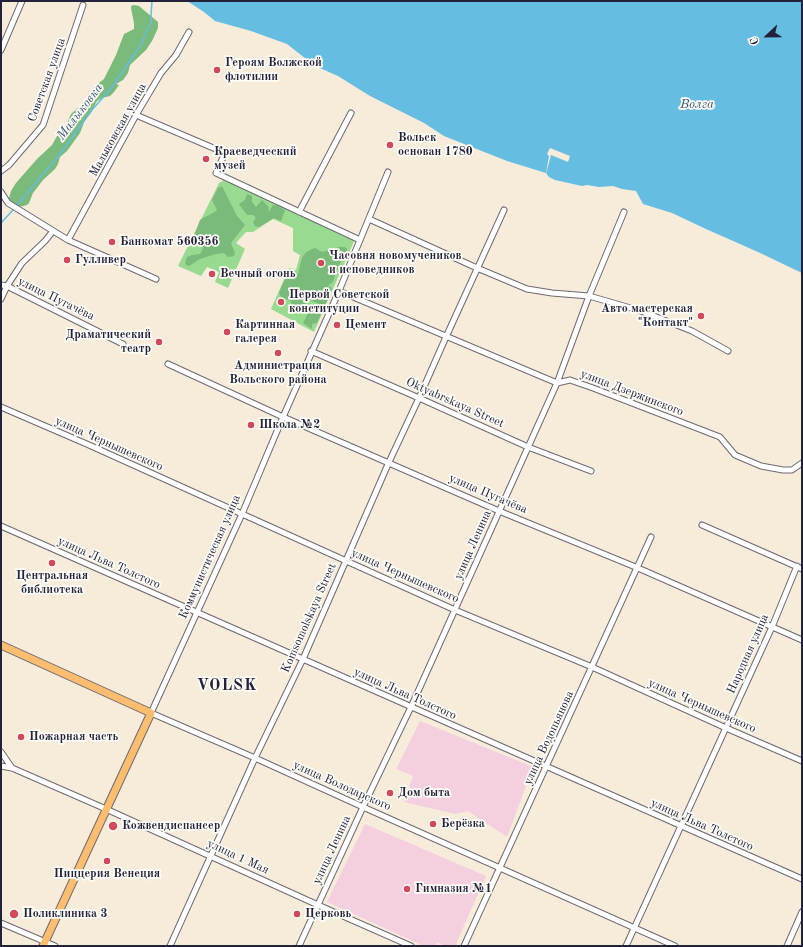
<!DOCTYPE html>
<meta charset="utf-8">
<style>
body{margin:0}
#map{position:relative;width:803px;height:947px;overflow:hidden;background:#f7ecda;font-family:"Old Standard TT",serif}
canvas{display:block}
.frame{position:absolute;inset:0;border:2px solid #22223b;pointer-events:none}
.north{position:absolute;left:747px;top:16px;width:40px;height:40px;-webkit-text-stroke:3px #fdfcf7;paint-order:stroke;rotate:248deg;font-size:11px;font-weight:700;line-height:16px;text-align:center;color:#22223b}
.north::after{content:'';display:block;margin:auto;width:14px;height:18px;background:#22223b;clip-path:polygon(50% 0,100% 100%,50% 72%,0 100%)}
</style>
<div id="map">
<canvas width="803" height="947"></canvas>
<div class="frame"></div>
<div class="north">С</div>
</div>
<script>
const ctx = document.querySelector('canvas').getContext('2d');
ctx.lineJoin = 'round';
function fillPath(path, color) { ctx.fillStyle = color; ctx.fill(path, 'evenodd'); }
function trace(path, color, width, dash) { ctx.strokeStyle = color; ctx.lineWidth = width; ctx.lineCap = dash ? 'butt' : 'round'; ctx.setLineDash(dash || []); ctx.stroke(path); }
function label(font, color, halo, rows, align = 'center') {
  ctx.font = font + ' "Old Standard TT",serif'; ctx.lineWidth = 3.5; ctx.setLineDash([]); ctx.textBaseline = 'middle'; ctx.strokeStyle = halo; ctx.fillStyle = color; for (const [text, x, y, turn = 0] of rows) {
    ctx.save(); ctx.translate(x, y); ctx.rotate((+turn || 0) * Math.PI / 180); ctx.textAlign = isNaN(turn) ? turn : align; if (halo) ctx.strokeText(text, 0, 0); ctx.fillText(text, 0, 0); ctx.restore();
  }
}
fillPath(new Path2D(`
 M420 721 533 767 507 837 468 811 455 814 404 802 413 776 396 769Z
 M365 824 486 876 455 946H445L437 942 436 946H424L327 902Z`), '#f3cfe0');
fillPath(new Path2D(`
 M224 180 355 239 314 332 271 309 289 268 296 270 300 255 293 251V228L273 219 253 232H246L236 243 245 249 228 288 215 282 219 272 207 267 201 276 178 266 219 183Z`), '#99da91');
fillPath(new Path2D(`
 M134 5 139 6 158 22V28L152 41 146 50 130 65 128 73 123 80 116 84 119 85 114 92 110 96 102 98 97 101 90 114 85 120 80 133 67 151 60 157 58 164 55 169 43 180 33 193 29 203 27 205 19 207 12 203 9 198 11 191 16 183 37 159 52 145 57 136 64 130 71 114 80 106 86 100 95 86 104 79 116 55 124 34 134 29C135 21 131 13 131 6Z
 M222 186 237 216 245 225 231 243 235 253 234 256 228 257 224 253 216 254 200 259 189 266 186 265 185 263 187 257 192 255 200 254 203 248V245L198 241 192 242 200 220C205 216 212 215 217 210L212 200 218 188Z
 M247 194 252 196V202L256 207 262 200 268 206 269 212 273 205 278 206 285 210 281 221 274 218 259 227 255 226 253 222 256 218 253 215H247L239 204 245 200Z
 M339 247H345L347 249C347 253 345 254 343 258 339 265 335 274 333 282L330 284 328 286 332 288 331 291 317 323 312 324V329L303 323 308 313 315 312 319 304 310 300 302 306 296 312 292 309 291 301 281 297 279 293C282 286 284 279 290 273L298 274C302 262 299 253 315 248L322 252Z`), '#7aba7b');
fillPath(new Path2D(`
 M187 1H802V273L758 252 706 229 672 213 643 204 636 191 622 189 613 186 599 187 587 185 582 186 555 180 549 177 546 173 507 161 444 136 424 123 370 96 338 76 315 66 287 44 251 31 215 21 204 12Z`), '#65bde2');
fillPath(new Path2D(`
 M550 148 570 156 568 162 551 155 546 174V173L549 156 547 154Z`), '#f7ecda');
trace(new Path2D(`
 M1 223 12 211 60 154 92 110 112 87 140 46 151 23V15L152 1`), '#65bde2', 1.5);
const minor = new Path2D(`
 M1 50 22 1
 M136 115 225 153 216 173 360 240
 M1 171 9 165 43 125 83 5
 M388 172 339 291 283 417 242 514 151 713 255 758 363 807 675 946
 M1 192 8 203 68 240 156 279
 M299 212 351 113
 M369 219 477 268 527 289 552 293 589 296 641 311 692 331 728 351
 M68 240 136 115 161 73 176 55 189 32
 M1 285 7 286 123 344
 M339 291 557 383 570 380 593 388 720 437 735 455 761 466 783 470H792L802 463
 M1 299 7 286 22 263 45 241 53 231
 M311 351 419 398 528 447 591 471
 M168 364 283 417 499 511 638 568 802 640
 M1 407 89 445 455 610 592 667 726 728 802 761
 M702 525 802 569
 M1 526 802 879
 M1 752 12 768
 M1 766 12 768 106 809 318 905 411 946
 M1 923 55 946
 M170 946 255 758 303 659 389 462 419 398 446 337 504 210
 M299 946 363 807 411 707 557 383 589 296 624 212
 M464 946 651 537
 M626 946 772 627 797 566
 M787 946 802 912`);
const major = new Path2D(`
 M1 645 151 713 43 946`);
trace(minor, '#6d6973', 7);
trace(major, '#6d6973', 9);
trace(minor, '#fff', 5);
trace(major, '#fcbd6e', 7);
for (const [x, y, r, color] of [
 [217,70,4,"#d1495b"],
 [390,145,4,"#d1495b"],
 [206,159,4,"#d1495b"],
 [112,242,4,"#d1495b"],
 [67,260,4,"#d1495b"],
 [321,263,4,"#d1495b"],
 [212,274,4,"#d1495b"],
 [281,302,4,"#d1495b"],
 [701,316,4,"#d1495b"],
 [337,325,4,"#d1495b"],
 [227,332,4,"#d1495b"],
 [159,342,4,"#d1495b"],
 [278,353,4,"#d1495b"],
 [251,425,4,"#d1495b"],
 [52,563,4,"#d1495b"],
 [21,737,4,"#d1495b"],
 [390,793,4,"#d1495b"],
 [433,824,4,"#d1495b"],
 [113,826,5,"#d1495b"],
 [107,861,4,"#d1495b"],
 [407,889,4,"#d1495b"],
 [14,914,5,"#d1495b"],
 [297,914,4,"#d1495b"]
]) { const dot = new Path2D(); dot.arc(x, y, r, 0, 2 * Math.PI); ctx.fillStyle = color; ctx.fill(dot); trace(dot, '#fdfcf7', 1.5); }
label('bold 12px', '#22223b', '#fdfcf7', [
 ["Героям Волжской",225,63],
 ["флотилии",225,77],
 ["Вольск",398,138],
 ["основан 1780",398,152],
 ["Краеведческий",214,152],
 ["музей",214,166],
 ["Банкомат 560356",120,242],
 ["Часовня новомучеников",329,256],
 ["и исповедников",329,270],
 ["Гулливер",75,260],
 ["Вечный огонь",220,274],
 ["Первой Советской",289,295],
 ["конституции",289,309],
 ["Авто мастерская",693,309,"right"],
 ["\"Контакт\"",693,323,"right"],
 ["Картинная",235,325],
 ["галерея",235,339],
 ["Цемент",345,325],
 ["Драматический",151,335,"right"],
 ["театр",151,349,"right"],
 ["Администрация",278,366,"center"],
 ["Вольского района",278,380,"center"],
 ["Школа №2",259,425],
 ["Центральная",52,576,"center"],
 ["библиотека",52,590,"center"],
 ["Пожарная часть",29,737],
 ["Дом быта",398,793],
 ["Берёзка",441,824],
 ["Кожвендиспансер",122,826],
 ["Пиццерия Венеция",107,874,"center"],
 ["Гимназия №1",415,889],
 ["Поликлиника 3",23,914],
 ["Церковь",305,914]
], 'left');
label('12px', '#22223b', '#fdfcf7', [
 ["Советская улица",47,80,-70],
 ["Малыковская улица",118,130,-61],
 ["улица Пугачёва",56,299,26],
 ["улица Дзержинского",632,393,21],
 ["Oktyabrskaya Street",455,403,24],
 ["улица Чернышевского",109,444,24],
 ["улица Пугачёва",488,494,23],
 ["улица Ленина",473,545,-66],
 ["Коммунистическая улица",210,557,-66],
 ["улица Льва Толстого",109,563,24],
 ["улица Чернышевского",405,576,24],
 ["Komsomolskaya Street",309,618,-66],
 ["Народная улица",748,654,-66],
 ["улица Льва Толстого",405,694,24],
 ["улица Чернышевского",702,706,24],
 ["улица Водопьянова",549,738,-65],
 ["улица Володарского",342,786,24],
 ["улица Льва Толстого",702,825,24],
 ["улица Ленина",332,850,-65],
 ["улица 1 Мая",238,857,25]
]);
label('italic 13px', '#395875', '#fdfcf7', [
 ["Волга",697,105],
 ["Малыковка",80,112,-53]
]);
ctx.letterSpacing = '1px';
label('bold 16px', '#22223b', '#fdfcf7', [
 ["VOLSK",227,686]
]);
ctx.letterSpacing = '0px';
</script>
